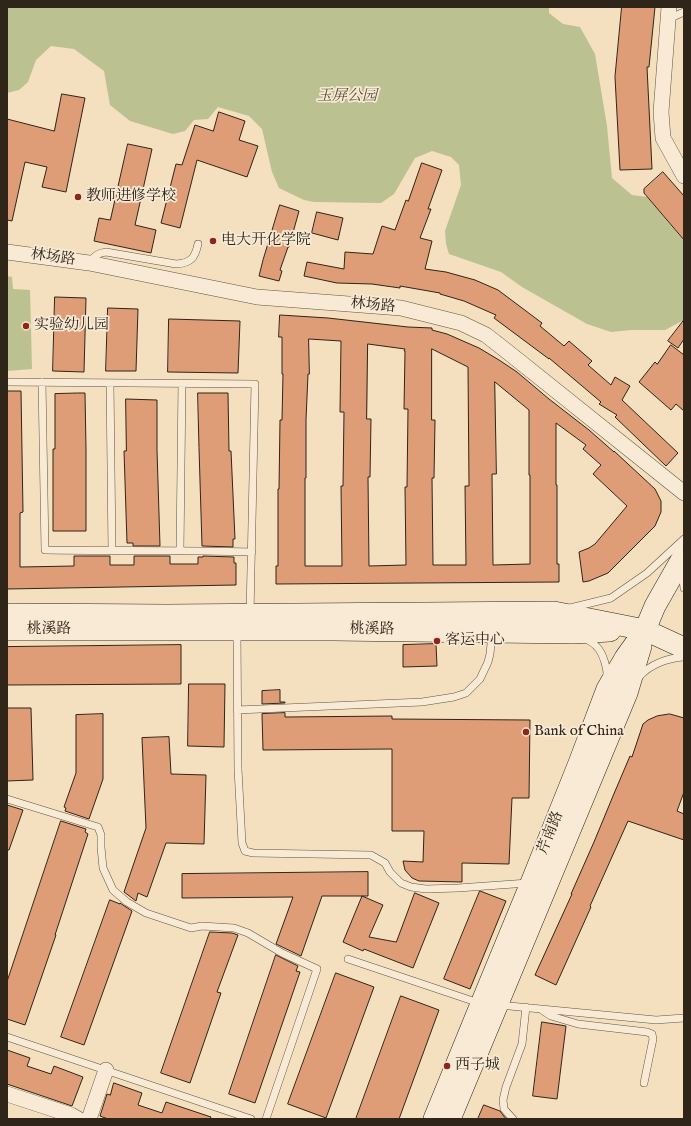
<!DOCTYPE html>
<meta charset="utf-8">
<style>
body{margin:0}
#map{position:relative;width:691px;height:1126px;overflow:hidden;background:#f4dfbf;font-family:"IM FELL English",serif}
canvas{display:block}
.frame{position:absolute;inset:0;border:8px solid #2f2518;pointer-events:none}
</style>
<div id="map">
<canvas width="691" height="1126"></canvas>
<div class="frame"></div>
</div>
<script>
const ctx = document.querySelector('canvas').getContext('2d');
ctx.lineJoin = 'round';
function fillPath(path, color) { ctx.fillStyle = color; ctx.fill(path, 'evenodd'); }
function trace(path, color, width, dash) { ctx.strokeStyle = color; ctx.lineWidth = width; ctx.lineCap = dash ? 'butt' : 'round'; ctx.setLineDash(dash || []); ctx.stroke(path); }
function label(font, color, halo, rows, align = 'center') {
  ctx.font = font + ' "IM FELL English","Noto Serif SC",serif'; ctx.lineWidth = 3.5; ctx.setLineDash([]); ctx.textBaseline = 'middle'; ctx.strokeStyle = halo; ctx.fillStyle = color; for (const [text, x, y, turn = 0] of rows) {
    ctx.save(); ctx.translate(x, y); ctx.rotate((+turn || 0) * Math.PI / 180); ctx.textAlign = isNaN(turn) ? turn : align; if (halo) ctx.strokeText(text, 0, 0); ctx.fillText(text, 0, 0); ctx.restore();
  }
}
fillPath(new Path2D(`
 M7 7H549V13L563 24 580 27 595 54 607 126 612 178 632 195 647 197 684 241V320L665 330H631L611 332 587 324 522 287 501 272 449 254 446 244 445 231 461 185 459 165 451 157 432 151 415 158 394 194 381 203 314 202 304 200 279 188 272 172 262 129 249 116 218 107 208 119 194 120 185 131 173 134 130 121 110 105 104 71 74 49 51 46 36 60 28 82 19 90 7 93Z
 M7 276 12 277 13 289 30 290 32 369 7 371Z`), '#bcc191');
const building = new Path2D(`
 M622 7H655L649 67H647L652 169 620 170 615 77Z
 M62 94 85 98 66 192 42 187 47 167 25 162 12 221 7 220V119L54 131Z
 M219 112 245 121 239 140 258 146 247 177 197 160 180 228 161 223 176 164 182 165 195 125 213 131Z
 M128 144 152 149 135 225 156 230 151 253 94 241 99 218 110 220Z
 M422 163 442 170 428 209H431L420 238 432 241 425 269 446 272 475 280 498 290 542 323 540 326 564 346 569 341 592 361 588 365 611 385 615 377 630 386 622 400 678 453 666 466 615 417 617 415 599 404 601 402 549 358V359L494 318 496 315 464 301 440 294V293L400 286V288L372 284 337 283 304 276 307 262 344 269 345 252 373 254 382 226 395 230 406 200 408 201Z
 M663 172 684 196V240L644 193V189Z
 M280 205 299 211 289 247H288L280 270 282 271 279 281 259 276 263 260Z
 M317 212 343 218 338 240 312 233Z
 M55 297 86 298 84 372 53 371Z
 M108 308 138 309 136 371H106Z
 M280 315 328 318 408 327 432 328V330L447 334 479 348 499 360 517 372 549 399 589 430 614 452V451L655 489 661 501V512L655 526 608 573 589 581 583 582 579 552 589 548 595 544 627 506 593 474 601 465 583 449 586 445 556 423V485H557V564H559V582L276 584V566H278V489H279L280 420H282L283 374H282V337H279ZM309 339 341 341 340 412H344L343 486H341L342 566H305V478H306V420L308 374H309ZM368 344 405 349 404 351H405L404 409H408L407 487H405L406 565 369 566 368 477H370L371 419H367ZM432 349 468 367 469 486H465L466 565H433L432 478H434L435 420H432ZM495 382 529 410V475H530V564L493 565 492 474H496Z
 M169 319 240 321 238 373 168 372Z
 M684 320V339L678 348 668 341Z
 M671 345 684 355V411L676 404 671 410 639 382 655 362 657 364Z
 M7 391H21L23 512 20 513V567L74 566V556H110V565H134V556H170V564H198V557H203V556L234 557V563H236V585L7 589Z
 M78 393H85L86 449V531H53V449H55V394Z
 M198 393H228L229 451H231L235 539H233V547L202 546 199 448Z
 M126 399 157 400V450L160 546H133V543H127L124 451H126Z
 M436 644 437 666 403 667V645Z
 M181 645V684L7 685V647Z
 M189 684H225L224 747 188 746Z
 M280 690V702H285V703L262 704V691Z
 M7 708H31L33 780 7 781Z
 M285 713V717L392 716V719L530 720 529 798H512L509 864 462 863V882L419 881 412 878 405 870 403 861 423 862 424 831H392V749L263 750 262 714Z
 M103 714V779L89 819 65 811 66 808 64 807 76 773V715Z
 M670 714 684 718V792L677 811 684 814V840L628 821 590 906 591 907 556 985 535 975 572 894H571L594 842 613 796 630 756 632 757 643 724 648 720 657 716Z
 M169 737 171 774 206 775 204 844 166 843 147 897 138 893 136 901 124 892 146 828 142 738Z
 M7 805 23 810 9 850H7Z
 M61 821 86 829 85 832 88 834 55 935H56L25 1025 7 1019V982Z
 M368 872V896H322L301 956 276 944 293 897 182 898V874Z
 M480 891 506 901 470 989 444 979Z
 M415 893 439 903 413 968 364 949 363 951 343 942 362 896 383 905 369 937 396 942Z
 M110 900 120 904V903L132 911 84 1045 61 1037Z
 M210 932 232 933 238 935 217 992 221 993 190 1083 161 1073Z
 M276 955 298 966 296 971 300 972 255 1103 229 1094Z
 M336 973 374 987 326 1118 288 1104Z
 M401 996 439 1010 399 1119H356Z
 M542 1022 566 1026 557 1099 533 1096Z
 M7 1050 30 1058 27 1066 51 1074 54 1066 83 1077 72 1106 7 1084Z
 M114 1083 142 1093 138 1105 162 1113 166 1102 211 1117 210 1119H108L100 1116 107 1094 110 1095Z
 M484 1105 500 1111 506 1119H478Z`);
fillPath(building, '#de9c77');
trace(building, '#2f2518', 1);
const lane = new Path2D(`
 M668 19 684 12
 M89 263C94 256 98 253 106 252L176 264C191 263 195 258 198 244
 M7 382 255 384 250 614
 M42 382 45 550C114 551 183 550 252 552
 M110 383 112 551
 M180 550 182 383
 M682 570 684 588
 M570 608 611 598 647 573 684 539
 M237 633 238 769 242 843 245 851 253 853 371 855 385 863 390 872 401 883 411 887 426 889 458 888 528 883
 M584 638C588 640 594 643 597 647 603 653 608 670 607 678
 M639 677C650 664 668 658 684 657
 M237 710 422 702 454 697 466 693 480 679 488 662 490 654 492 633
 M7 799 98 827 101 835V847L103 868 113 890 127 902 146 913 191 928 202 926 234 928 248 933 282 953 317 969 266 1119
 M348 959 479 1003
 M499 1005 656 1020 684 1018
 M542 1010 551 1016 578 1024 647 1032 652 1034 653 1039 644 1083
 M7 1037 251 1119
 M513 1119 504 1109 503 1100 506 1087 522 1044 526 1007`);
const street = new Path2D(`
 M669 7 661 112 663 138 684 176
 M7 252 89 263 257 297 401 308 461 323 486 335 509 353 684 493
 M7 1094 71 1115 78 1119
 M89 1119 106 1070`);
const secondary = new Path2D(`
 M7 614 167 615 554 612 645 630 684 648
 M7 630H333L573 633 610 631
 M434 1119 481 1004 531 883 579 763 607 689 625 658 645 630 655 606 684 555
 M450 1119 627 693 641 646`);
trace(lane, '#605442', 8);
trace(street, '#605442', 16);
trace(secondary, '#2f2518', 22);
trace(lane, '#f8ead5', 7);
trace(street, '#f8ead5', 15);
trace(secondary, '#f8ead5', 21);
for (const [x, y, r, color] of [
 [78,197,4,"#8f2418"],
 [213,241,4,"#8f2418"],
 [26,326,4,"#8f2418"],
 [437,641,4,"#8f2418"],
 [526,732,4,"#8f2418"],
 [447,1066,4,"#8f2418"]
]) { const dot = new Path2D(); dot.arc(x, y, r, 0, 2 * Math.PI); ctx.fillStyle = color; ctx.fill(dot); trace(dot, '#f8ead5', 1.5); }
label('italic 15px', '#524c36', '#f8ead5', [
 ["玉屏公园",347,97]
]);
label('15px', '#2f2518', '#f8ead5', [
 ["教师进修学校",86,197],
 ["电大开化学院",221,241],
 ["实验幼儿园",34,326],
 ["客运中心",445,641],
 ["Bank of China",534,732],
 ["西子城",455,1066]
], 'left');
label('15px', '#2f2518', '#f8ead5', [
 ["林场路",53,258,8],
 ["林场路",373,306,5],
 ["桃溪路",49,630],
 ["桃溪路",372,630,1],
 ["芹南路",551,833,-68]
]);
</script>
